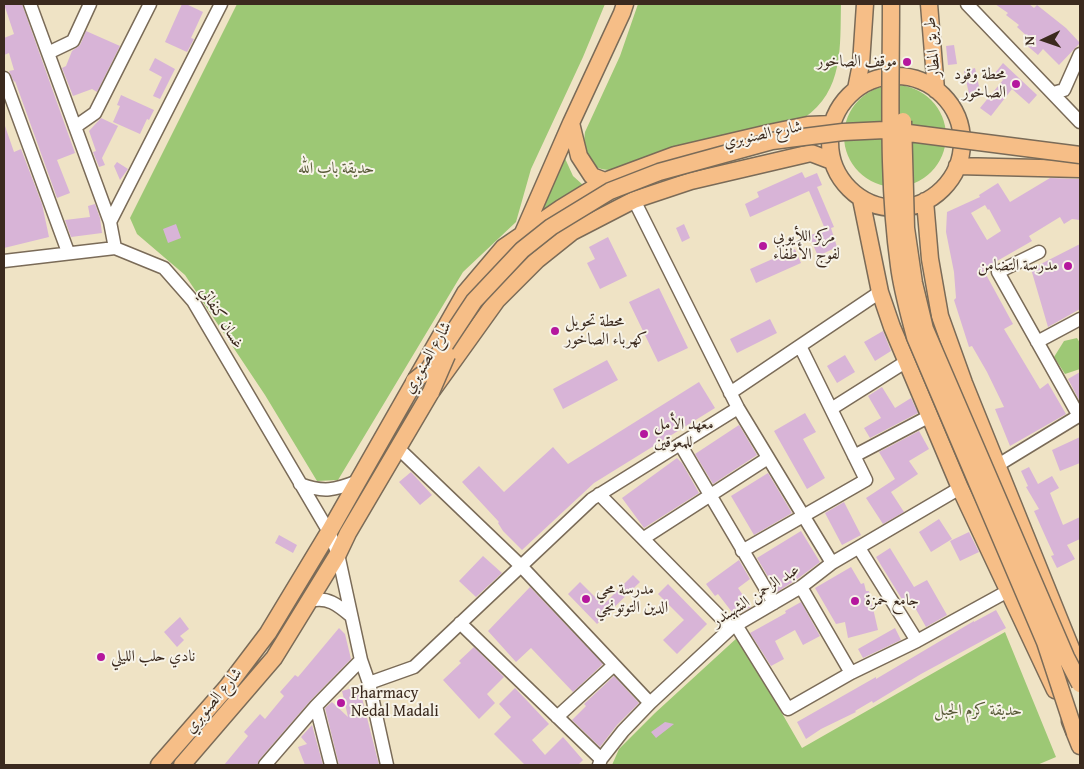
<!DOCTYPE html>
<meta charset="utf-8">
<style>
body{margin:0}
#map{position:relative;width:1084px;height:769px;overflow:hidden;background:#efe3c5;font-family:"Gentium Book Plus",serif}
canvas{display:block}
.frame{position:absolute;inset:0;border:5px solid #3b2a1e;pointer-events:none}
.north{position:absolute;left:1019px;top:15px;width:50px;height:50px;-webkit-text-stroke:4px #f7f3e8;paint-order:stroke;rotate:267deg;font-size:14px;font-weight:700;line-height:20px;text-align:center;color:#3b2a1e}
.north::after{content:'';display:block;margin:auto;width:18px;height:22px;background:#3b2a1e;clip-path:polygon(50% 0,100% 100%,50% 72%,0 100%)}
</style>
<div id="map">
<canvas width="1084" height="769"></canvas>
<div class="frame"></div>
<div class="north">N</div>
</div>
<script>
const ctx = document.querySelector('canvas').getContext('2d');
ctx.lineJoin = 'round';
function fillPath(path, color) { ctx.fillStyle = color; ctx.fill(path, 'evenodd'); }
function trace(path, color, width, dash) { ctx.strokeStyle = color; ctx.lineWidth = width; ctx.lineCap = dash ? 'butt' : 'round'; ctx.setLineDash(dash || []); ctx.stroke(path); }
function label(font, color, halo, rows, align = 'center') {
  ctx.font = font + ' "Gentium Book Plus",Amiri,serif'; ctx.lineWidth = 4; ctx.setLineDash([]); ctx.textBaseline = 'middle'; ctx.strokeStyle = halo; ctx.fillStyle = color; for (const [text, x, y, turn = 0] of rows) {
    ctx.save(); ctx.translate(x, y); ctx.rotate((+turn || 0) * Math.PI / 180); ctx.textAlign = isNaN(turn) ? turn : align; if (halo) ctx.strokeText(text, 0, 0); ctx.fillText(text, 0, 0); ctx.restore();
  }
}
fillPath(new Path2D(`
 M237 4H605L583 57 531 169 516 222 463 272 338 480 317 481 265 395 185 275 137 234 130 218Z
 M638 4H841C840 46 844 91 804 118L613 170C587 171 582 154 585 132L620 56Z
 M844 136a51 51 0 1 1 102 0a51 51 0 1 1-102 0Z
 M563 154 573 176 583 185 537 214Z
 M1077 338 1080 343V369L1065 374 1054 357 1064 341Z
 M1005 632 1056 757 1037 765H612L619 749 655 713 738 637 802 748Z`), '#9dc875');
fillPath(new Path2D(`
 M4 4H22L75 153 57 160 70 193 57 198 15 81 14 82 9 71 14 70 9 53 4 55V38L14 34Z
 M182 4H186L203 12 191 38 194 39 187 52 165 42Z
 M995 4H1029L1034 8 1037 5 1066 28 1080 43 1059 65 1043 49 1038 55 1024 43 1029 38 1017 27 1019 25 1006 15 1008 13Z
 M86 31 120 46 97 92 92 89 73 96 62 68 66 66 72 51 80 45Z
 M954 45 957 64 948 65 946 46Z
 M155 58 175 69 160 99 153 96 162 77 149 70Z
 M1003 63 1037 95 1029 104 1012 89 991 116 980 108 1003 80 995 73Z
 M975 68 980 91 969 94 964 71Z
 M121 95 154 110 149 120 147 119 140 134 113 122 120 106 117 105Z
 M101 118 118 126 102 158 105 165 99 167 93 152 96 151 89 131Z
 M5 126 14 152 21 149 42 204 49 237 4 248Z
 M117 162 128 169 120 180 114 166Z
 M802 172 805 178 817 173 822 185 817 187 834 227 831 228 837 247 818 256 809 236 825 229 809 191 750 217 745 204 759 197 757 192Z
 M1050 178 1080 179V220L1072 219 1064 224 1060 217 1029 236 1032 241 983 269 1013 324 1004 329 1040 389 1048 383 1066 414 1010 446 995 409 1004 407 987 372 972 346 969 347 954 300 956 298 954 272 946 232 947 212 980 197 979 195 998 183 1010 202ZM985 205 988 210 989 209 1001 231 987 240 971 213Z
 M95 204 100 218 102 233 71 237 65 220 90 217 88 206Z
 M176 224 181 238 168 243 163 229Z
 M684 224 690 238 682 242 676 228Z
 M608 237 627 276 600 289 587 263 595 259 589 247Z
 M1080 244V309L1048 327 1031 269Z
 M795 249 801 263 756 283 750 269Z
 M659 288 688 348 658 362 629 302Z
 M770 319 777 333 737 353 730 339Z
 M883 331 891 351 875 361 864 342Z
 M845 355 855 372 837 383 827 366Z
 M607 360 618 380 563 409 553 389Z
 M1080 372V402L1068 379Z
 M699 382 715 408 594 483 522 550 503 531 498 523 499 522 462 482 479 466 504 492 553 447 568 464Z
 M882 387 895 408 911 398 918 413 870 438 864 428 881 418 868 396Z
 M805 413 816 432 803 439 825 478 807 489 774 431Z
 M739 425 757 455 713 484 695 454Z
 M919 431 929 449 909 461 918 474 891 492 904 512 883 524 866 498 895 479 879 452Z
 M1080 437V463L1060 471 1052 450Z
 M677 458 682 463 699 493 644 528 622 498Z
 M1029 467 1038 484 1052 476 1059 488 1050 493 1063 525 1080 517V539L1067 545 1075 559 1057 568 1051 556 1054 555 1047 540 1034 511 1039 509 1026 487 1028 486 1021 471Z
 M411 472 432 495 420 505 399 482Z
 M768 473 792 513 754 535 731 496Z
 M844 502 861 535 842 545 825 513Z
 M939 519 952 539 931 552 919 532Z
 M801 531 820 562 796 580 777 592 757 558Z
 M969 532 979 552 960 561 950 541Z
 M279 535 297 545 293 553 275 543Z
 M890 548 914 587 927 580 947 615 926 627 909 597 903 601 876 557Z
 M483 556 502 573 476 597 459 581Z
 M739 560 750 579 738 588 751 607 735 616 718 594 715 596 706 584Z
 M851 567 861 584 864 583 866 591H869L878 630 848 638 845 622 836 624 815 588Z
 M633 575 640 582 597 624 568 594 580 582 603 605Z
 M668 584 707 624 677 654 663 640 684 620 658 594Z
 M530 587 603 664 573 692 531 648 516 662 488 631Z
 M801 602 820 636 803 645 795 630 775 641 784 659 771 666 750 633 786 613 785 611Z
 M996 610 1006 628 921 674 873 703 872 701 855 711 856 712 821 729 806 739 797 722 876 677V679L974 621V622Z
 M180 617 189 629 180 636 184 640 177 647 164 632Z
 M339 628 345 634 351 659 310 701 259 760 257 765H224L248 736 244 732 260 714 265 719 284 696 280 692 295 675 298 677Z
 M895 628 901 640 863 658 858 649Z
 M474 647 504 677 487 694 495 703 479 719 443 680 461 663 459 661Z
 M614 676 639 703 617 725 600 747 572 720 586 706 584 704Z
 M359 686 379 765H339L325 708 332 702 348 717 342 691Z
 M515 688 549 724 532 740 545 755 563 737 583 760 578 765H525L494 734 511 717 499 704Z
 M665 722 674 724 656 738 651 732Z
 M312 725 323 765H305L298 747 307 744 301 737Z`), '#d8b4d7');
const minor = new Path2D(`
 M30 4 110 222
 M967 4 1080 122
 M48 53 73 41 90 4
 M4 78 68 252
 M1053 93 1064 90 1080 54
 M75 127 95 113 150 4
 M634 200 738 408 832 563
 M115 248 110 222 221 4
 M1039 252 998 272 1079 416
 M4 261 115 248 164 268 193 301 329 532 338 554 361 660 369 683 387 765
 M1037 342 1080 319
 M730 393 880 292
 M831 409 907 361
 M680 444 774 603
 M399 449 521 566 650 703
 M854 456 930 416
 M998 465 1080 415
 M300 484C324 493 335 490 358 481
 M599 494 731 628
 M644 538 768 458
 M859 548 917 641
 M742 551 866 480 800 346
 M801 587 851 673
 M310 601C327 596 338 605 351 616
 M460 623 601 759
 M736 625 788 709 851 673 917 641 1008 591
 M369 683 414 667 592 499 738 408
 M316 706 331 765
 M557 717 614 665
 M265 765 316 706 361 660
 M599 765 601 759 623 731 650 703 731 628 801 587 832 563 960 488`);
const major = new Path2D(`
 M929 4 936 90
 M830 142a66 66 0 1 1 132 0a66 66 0 1 1-132 0Z
 M856 89 861 64 865 4
 M571 123 579 156 592 176 605 181
 M957 166 1080 169
 M861 199 880 292 892 327 960 488 1055 690
 M925 201 930 259 940 316 964 383 1075 658
 M523 233 571 123 622 13 625 4
 M1070 721 1080 746
 M159 765 227 687 268 633 329 532 465 293 504 247 561 208 605 181 675 155 769 133 808 125 832 124
 M182 765 274 658 338 554 348 533 431 392 497 300 537 260 572 232 634 200 691 181 811 153 832 161`);
trace(minor, '#7a6b58', 15);
trace(major, '#7a6b58', 19);
trace(minor, '#fff', 12);
trace(major, '#f6be87', 16);
const majorBridge = new Path2D(`
 M891 4C891 91 887 180 899 266 902 290 909 314 915 337L1045 642 1075 733
 M903 121 906 228 914 283 925 329 1066 657 1080 684
 M414 381 429 369 474 301 522 250 551 227 610 191 659 172 772 141 843 132 885 130 1080 155
 M431 392 447 355`);
trace(majorBridge, '#7a6b58', 19, []);
trace(majorBridge, '#f6be87', 16);
for (const [x, y, r, color] of [
 [907,62,5,"#b5179e"],
 [1016,84,5,"#b5179e"],
 [763,246,5,"#b5179e"],
 [1068,266,5,"#b5179e"],
 [555,331,5,"#b5179e"],
 [644,434,5,"#b5179e"],
 [586,599,5,"#b5179e"],
 [855,601,5,"#b5179e"],
 [101,657,5,"#b5179e"],
 [341,703,5,"#b5179e"]
]) { const dot = new Path2D(); dot.arc(x, y, r, 0, 2 * Math.PI); ctx.fillStyle = color; ctx.fill(dot); trace(dot, '#f7f3e8', 2); }
label('16px', '#3b2a1e', '#f7f3e8', [
 ["طريق المطار",933,47,-95],
 ["شارع الصنوبري",763,135,-12],
 ["غسان كنفاتي",221,318,58],
 ["شارع الصنوبري",428,358,-60],
 ["عبد الرحمن الشهبندر",756,596,-33],
 ["شارع الصنوبري",214,701,-50]
]);
label('16px', '#3b2a1e', '#f7f3e8', [
 ["موقف الصاخور",897,62,"right"],
 ["محطة وقود",1006,75,"right"],
 ["الصاخور",1006,93,"right"],
 ["مركز اللأيوبي",773,237],
 ["لفوج الأطفاء",773,255],
 ["مدرسة التضامن",1058,266,"right"],
 ["محطة تحويل",565,322],
 ["كهرباء الصاخور",565,340],
 ["معهد الأمل",654,425],
 ["للمعوقين",654,443],
 ["مدرسة محي",596,590],
 ["الدين التوتونجي",596,608],
 ["جامع حمزة",865,601],
 ["نادي حلب الليلي",111,657],
 ["Pharmacy",351,694],
 ["Nedal Madali",351,712]
], 'left');
label('16px', '#585938', '#f7f3e8', [
 ["حديقة باب الله",336,169],
 ["حديقة كرم الجبل",978,711]
]);
</script>
